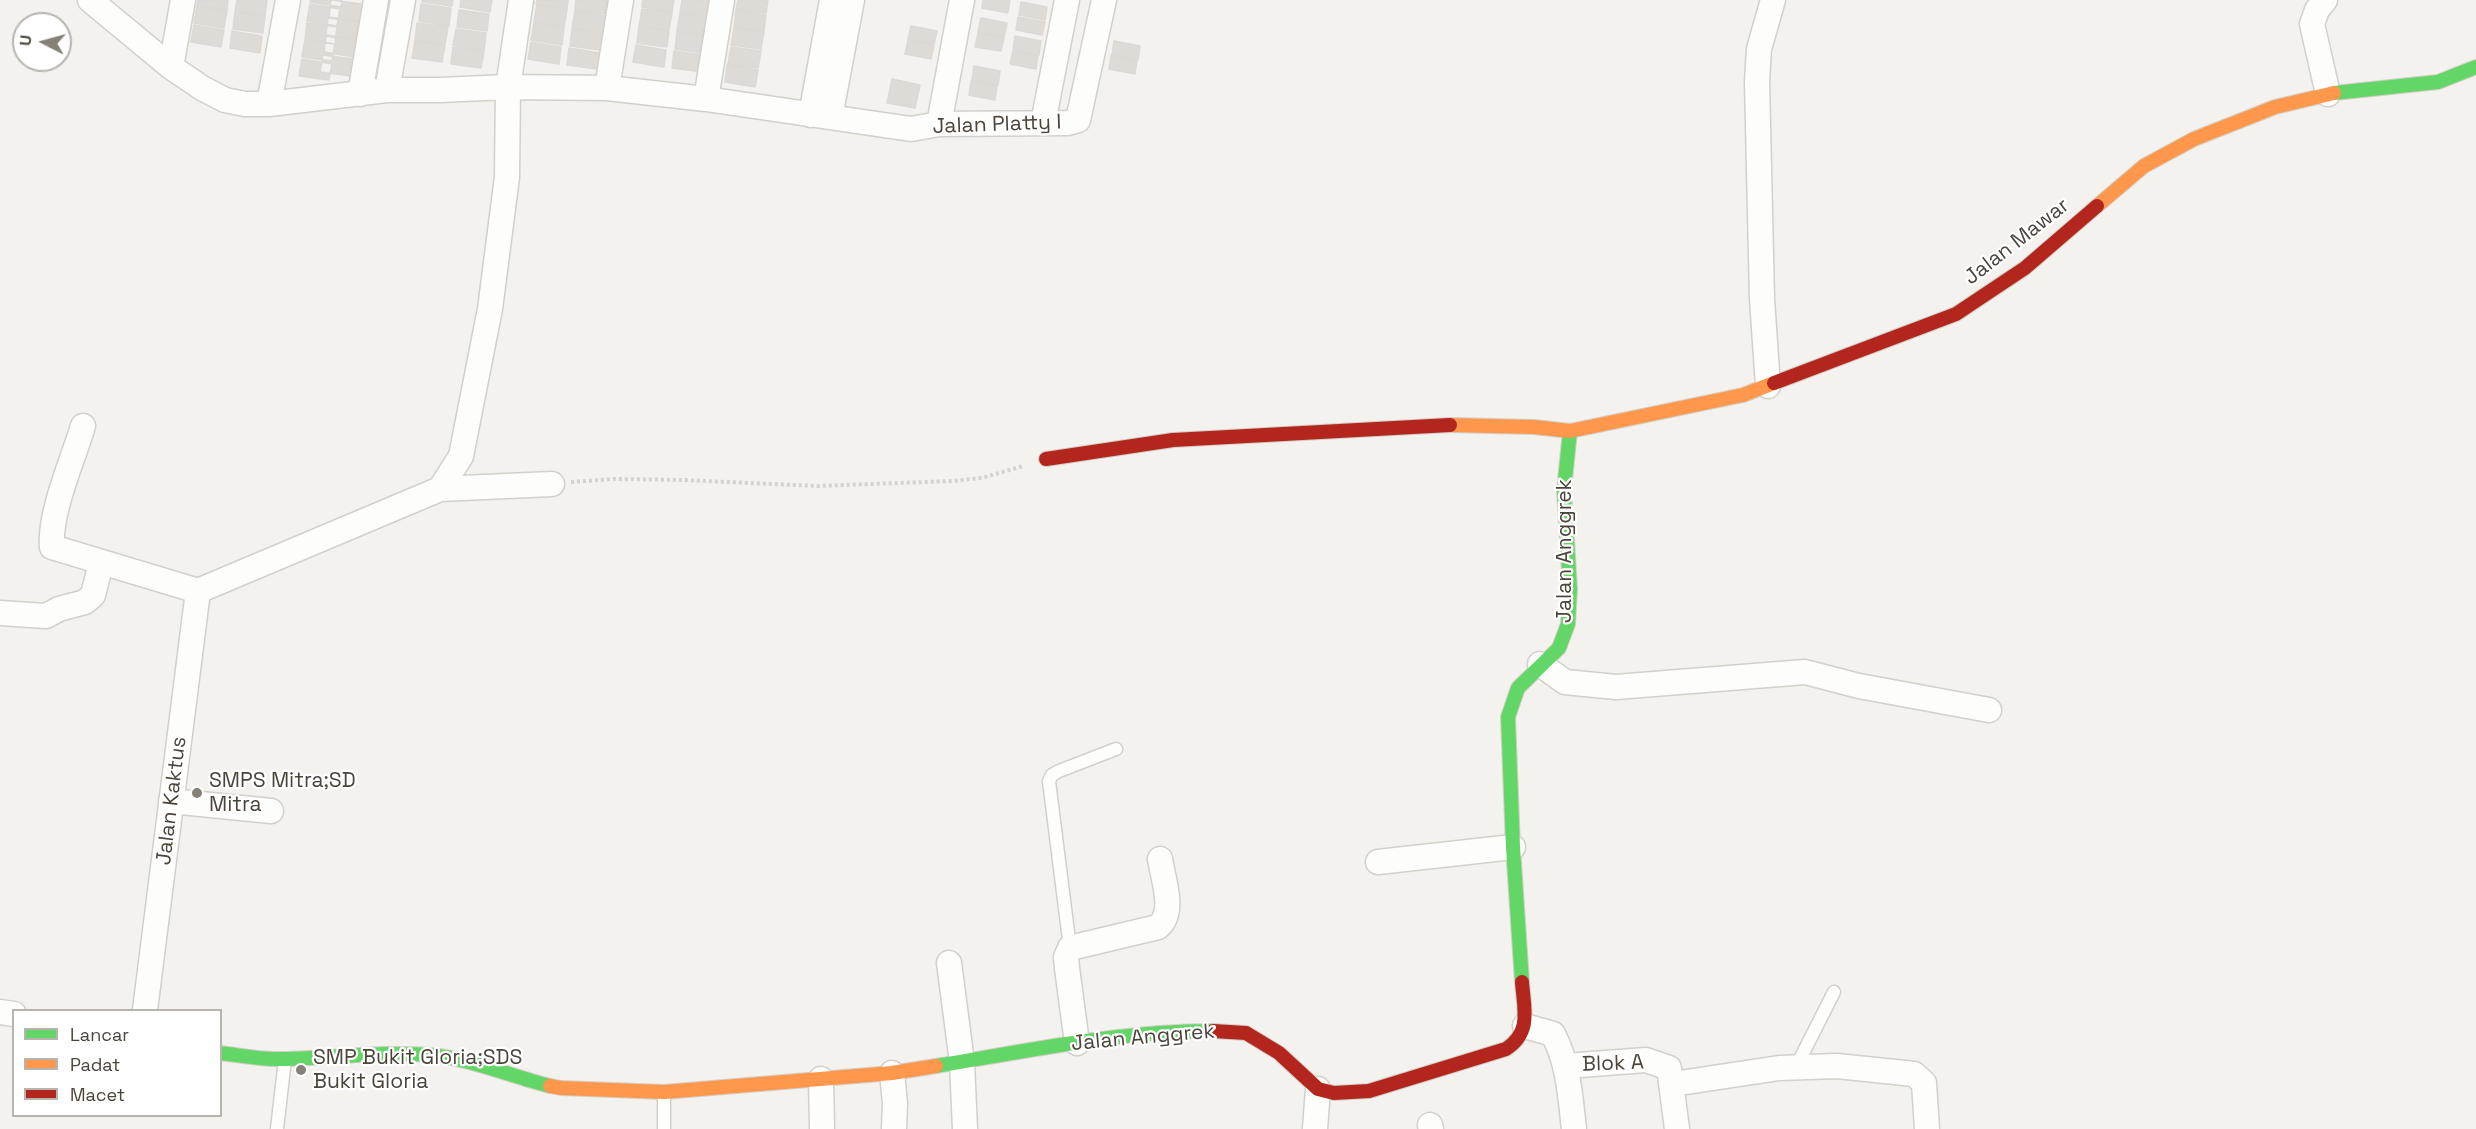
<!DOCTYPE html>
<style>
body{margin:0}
#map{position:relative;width:2476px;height:1129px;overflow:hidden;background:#f4f2ee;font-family:"Space Grotesk",sans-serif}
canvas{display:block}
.legend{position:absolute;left:12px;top:1009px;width:210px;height:108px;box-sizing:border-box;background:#fff;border:2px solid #b7b4b0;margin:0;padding:8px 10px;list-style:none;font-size:18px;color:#4b4439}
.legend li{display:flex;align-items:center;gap:12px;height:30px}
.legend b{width:30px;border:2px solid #b7b4b0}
.north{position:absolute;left:12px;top:12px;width:60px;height:60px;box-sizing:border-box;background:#fff;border:2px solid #b7b4b0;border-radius:50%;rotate:276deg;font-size:16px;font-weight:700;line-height:24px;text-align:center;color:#4b4439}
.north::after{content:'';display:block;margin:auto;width:21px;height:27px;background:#868178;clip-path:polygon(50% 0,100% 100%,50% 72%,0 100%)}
</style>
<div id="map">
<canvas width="2476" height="1129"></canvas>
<ul class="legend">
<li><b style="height:8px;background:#63d668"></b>Lancar</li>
<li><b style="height:8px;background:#ff974d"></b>Padat</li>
<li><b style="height:8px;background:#b3261e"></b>Macet</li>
</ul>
<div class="north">U</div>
</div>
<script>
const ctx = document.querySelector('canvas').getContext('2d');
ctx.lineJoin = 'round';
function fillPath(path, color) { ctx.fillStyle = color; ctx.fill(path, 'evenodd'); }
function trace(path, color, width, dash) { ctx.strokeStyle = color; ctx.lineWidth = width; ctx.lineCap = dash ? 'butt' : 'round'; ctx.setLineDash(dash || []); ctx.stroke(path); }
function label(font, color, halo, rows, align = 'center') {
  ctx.font = font + ' "Space Grotesk",sans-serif'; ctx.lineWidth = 4.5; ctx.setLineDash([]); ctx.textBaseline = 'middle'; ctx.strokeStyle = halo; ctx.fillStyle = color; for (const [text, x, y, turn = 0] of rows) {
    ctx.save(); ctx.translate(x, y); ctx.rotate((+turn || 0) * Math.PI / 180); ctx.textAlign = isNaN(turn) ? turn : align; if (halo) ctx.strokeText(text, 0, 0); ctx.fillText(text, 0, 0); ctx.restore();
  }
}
const building = new Path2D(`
 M198 0H228L227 10 197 6Z
 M237 0H267L265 16 235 11Z
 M311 0H342L341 7 310 2Z
 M331 0 361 4 359 21 329 17Z
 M422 0H453L452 6 422 2Z
 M461 0H492L490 12 460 7Z
 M537 0H568L567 9 536 4Z
 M576 0H607L605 14 575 10Z
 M643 0H674L672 12 642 7Z
 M682 0 713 1 710 17 680 13Z
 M738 0H768L766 13 736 9Z
 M983 0H1010L1008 13 982 8Z
 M1021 2 1047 7 1045 20 1019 15Z
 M310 4 340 9 337 26 307 21Z
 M421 4 451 8 449 26 419 21Z
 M537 5 567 10 564 27 534 22Z
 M197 6 227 11 224 28 194 23Z
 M642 9 672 13 669 30 639 26Z
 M459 10 489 14 487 31 457 27Z
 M736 10 766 15 764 31 734 27Z
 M575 11 605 16 603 33 572 28Z
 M235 12 265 17 263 33 233 29Z
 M680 14 710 19 708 36 677 31Z
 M1018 17 1045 22 1042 35 1016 30Z
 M328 18 359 22 356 39 326 35Z
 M981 18 1007 23 1004 37 978 32Z
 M307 23 337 27 335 44 305 39Z
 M417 23 448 27 445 44 415 40Z
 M534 23 564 28 562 45 531 40Z
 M194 25 224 30 221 47 191 42Z
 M639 26 669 31 667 47 637 43Z
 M911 26 937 31 934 44 908 39Z
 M734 28 764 32 761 49 731 45Z
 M456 29 486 33 484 50 453 45Z
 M572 29 602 33 600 50 570 46Z
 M232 31 262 36 260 53 230 48Z
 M677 32 708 36 705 53 675 49Z
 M978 33 1004 38 1001 51 975 47Z
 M326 36 356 40 354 57 324 52Z
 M1015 36 1041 41 1039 55 1013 50Z
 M305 40 335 44 332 61 302 57Z
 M908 40 934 45 931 59 905 54Z
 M415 41 445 45 442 62 412 58Z
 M1114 41 1140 46 1138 60 1112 55Z
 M531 42 561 47 559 64 528 59Z
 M636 45 666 50 664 67 633 62Z
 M453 47 484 51 481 68 451 64Z
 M731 47 761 51 758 68 728 64Z
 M569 48 599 53 597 69 567 65Z
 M674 51 705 55 702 72 672 68Z
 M1013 51 1038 56 1036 69 1010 64Z
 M323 55 353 59 351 76 320 72Z
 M1111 56 1137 61 1135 74 1109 69Z
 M302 59 332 64 329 80 299 76Z
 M727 65 758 70 755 87 725 82Z
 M974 66 1000 71 998 85 972 80Z
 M892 79 920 85 915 108 887 103Z
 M971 81 997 86 995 100 969 95Z`);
fillPath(building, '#dedbd6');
trace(building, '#dcd9d4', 1.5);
const lane = new Path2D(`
 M1070 948 1049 781 1052 775 1059 771 1116 749
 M1796 1067 1834 992
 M277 1129 285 1059
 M664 1129V1094`);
const street = new Path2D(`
 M90 0 171 67 202 88 225 100 245 104H269L387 90H440L508 87 607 88 706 99 911 129 939 124 1068 123 1078 120 1104 0
 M2325 0 2317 10 2312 24 2328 94
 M171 67 183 0
 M607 88 621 0
 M387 90 403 0
 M360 94 376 0
 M706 99 722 0
 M269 104 288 0
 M811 115 832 0
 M830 117 852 0
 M1043 123 1067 0
 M939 124 962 0
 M1768 386 1762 299 1757 82 1759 49 1773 0
 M83 426C73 460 49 513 52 547L198 591 440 489 552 484
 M440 489 461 456 490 309 507 177 508 87 521 0
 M0 613 46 616 59 609 85 602 93 595 101 563
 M1540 664 1565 682 1616 687 1805 672 1859 686 1989 710
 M171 801 271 811
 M1378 862 1513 847
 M949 963 962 1062 965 1129
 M145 1010 198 591
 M0 1012 14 1014
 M1525 1026 1553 1034C1569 1065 1570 1095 1574 1129
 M1077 1043 1067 968 1066 957 1070 948 1158 927C1176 913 1163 879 1160 859
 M1566 1066 1646 1060 1669 1068 1677 1129
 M892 1073 895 1103 894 1129
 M821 1079 822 1129
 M1673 1084 1779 1068 1837 1066 1914 1074 1924 1083 1927 1129
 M1430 1125 1431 1129
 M1315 1129 1318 1089`);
const fast = new Path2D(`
 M2334 93 2438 82 2476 67
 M1522 982 1513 847 1508 717 1518 688 1559 648 1568 624 1570 589 1564 490 1570 431
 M220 1053C238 1055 257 1059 275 1059 327 1059 379 1051 431 1055 472 1059 510 1076 550 1086
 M936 1066C1027 1051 1120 1031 1213 1031`);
const slow = new Path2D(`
 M2097 206 2144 166 2194 139 2275 107 2334 93
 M1450 425 1534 427 1570 431 1743 395 1774 383
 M550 1086 561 1088 664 1092 892 1073 936 1066`);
const jam = new Path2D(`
 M1774 383 1956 314 2025 268 2097 206
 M1046 459 1173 440 1450 425
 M1213 1031 1246 1033 1279 1053 1318 1089 1334 1093 1369 1091 1506 1049C1532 1032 1524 1009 1522 982`);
trace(lane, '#d2d0cb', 15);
trace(street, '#d2d0cb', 27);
trace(fast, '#d3cfc5', 16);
trace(slow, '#d3cfc5', 16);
trace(jam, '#d3cfc5', 16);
trace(new Path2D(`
 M571 482 615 479 684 480 817 486 953 481 982 478 1023 466`), '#d3d2cc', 4, [3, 3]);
trace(lane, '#fdfdfc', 12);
trace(street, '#fdfdfc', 24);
trace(fast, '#63d668', 14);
trace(slow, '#ff974d', 14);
trace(jam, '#b3261e', 14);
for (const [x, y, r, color] of [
 [197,793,6,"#868178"],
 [301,1070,6,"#868178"]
]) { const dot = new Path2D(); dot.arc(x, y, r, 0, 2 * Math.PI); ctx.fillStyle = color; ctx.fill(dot); trace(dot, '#fff', 2); }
label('21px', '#4b4439', '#fff', [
 ["Jalan Platty I",997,125,-2],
 ["Jalan Mawar",2017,242,-38],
 ["Jalan Anggrek",1565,551,-90],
 ["Jalan Kaktus",172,801,-83],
 ["Jalan Anggrek",1143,1038,-5],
 ["Blok A",1613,1064,-2]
]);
label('21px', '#4b4439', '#fff', [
 ["SMPS Mitra;SD",209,781],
 ["Mitra",209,805],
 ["SMP Bukit Gloria;SDS",313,1058],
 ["Bukit Gloria",313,1082]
], 'left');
</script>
